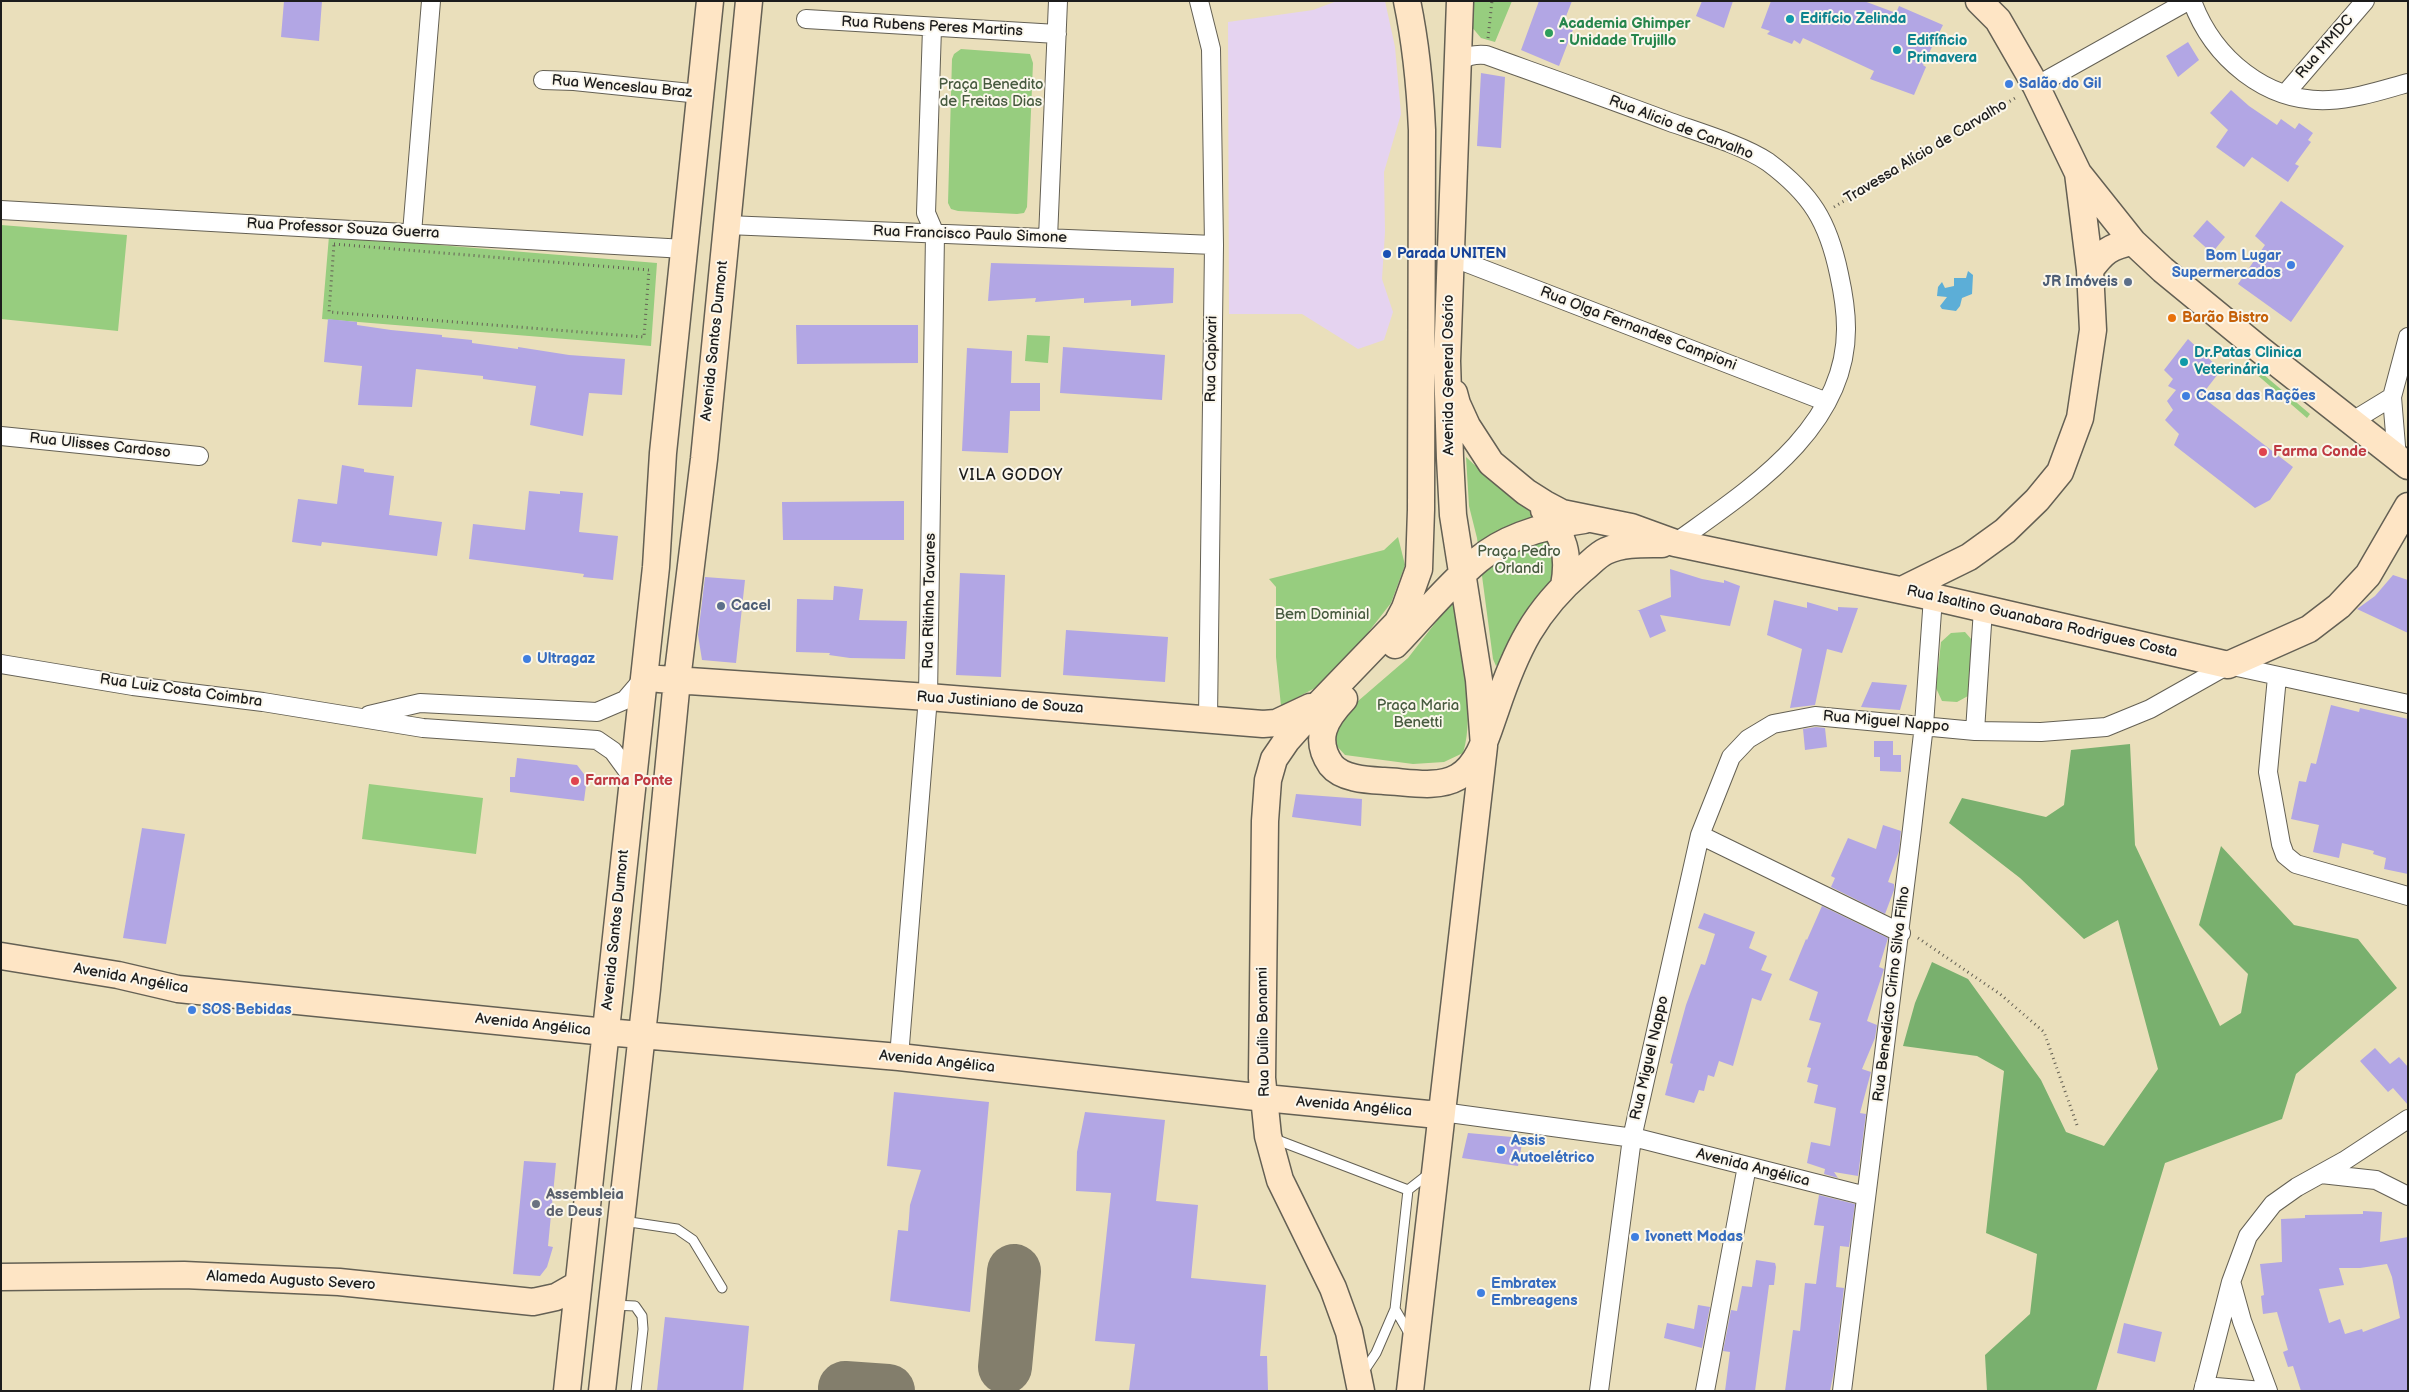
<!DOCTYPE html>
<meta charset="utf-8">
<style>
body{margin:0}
#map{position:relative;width:2409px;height:1392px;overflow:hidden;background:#eadfbb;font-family:"Balsamiq Sans",sans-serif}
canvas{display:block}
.frame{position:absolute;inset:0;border:2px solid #1c1c1c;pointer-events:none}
</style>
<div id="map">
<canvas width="2409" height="1392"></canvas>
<div class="frame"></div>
</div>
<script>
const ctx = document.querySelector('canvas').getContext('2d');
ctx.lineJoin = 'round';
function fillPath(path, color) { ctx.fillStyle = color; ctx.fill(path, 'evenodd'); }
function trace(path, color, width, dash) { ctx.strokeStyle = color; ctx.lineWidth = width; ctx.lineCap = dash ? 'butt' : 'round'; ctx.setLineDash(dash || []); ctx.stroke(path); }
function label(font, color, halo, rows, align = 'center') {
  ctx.font = font + ' "Balsamiq Sans",sans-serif'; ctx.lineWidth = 4; ctx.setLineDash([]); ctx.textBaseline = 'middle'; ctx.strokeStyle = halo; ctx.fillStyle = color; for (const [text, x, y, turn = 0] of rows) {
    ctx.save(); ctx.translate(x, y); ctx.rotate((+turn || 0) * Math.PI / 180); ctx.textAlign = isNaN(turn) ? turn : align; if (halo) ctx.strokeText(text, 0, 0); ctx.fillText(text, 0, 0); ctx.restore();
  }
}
fillPath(new Path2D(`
 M1337 1H1385L1395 47 1401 114 1384 172 1385 232 1382 279 1393 312 1384 340 1358 349 1302 314H1229L1228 22 1313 10Z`), '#e5d3f0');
fillPath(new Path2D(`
 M1474 1H1512L1495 42 1481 38 1471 26Z
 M961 49 1030 54 1033 63 1027 207 1024 213 1017 214 958 211 951 209 948 203 952 59 954 54Z
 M1 225 127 235 118 331 1 319Z
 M329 236 657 263 651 346 322 319Z
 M1027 335 1050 336 1048 363 1025 361Z
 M2257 369 2310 414 2307 418 2255 373Z
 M1466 457C1485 474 1501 493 1526 500L1562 554 1551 588 1535 599 1515 631 1504 659 1496 666 1493 659 1477 538 1469 506Z
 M1398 537 1405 565 1391 603 1363 639 1315 688 1281 706 1276 657V587L1269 579 1384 550Z
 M1453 600C1460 643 1476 713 1463 753L1444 762 1413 764 1345 755 1334 743 1336 720 1408 658Z
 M1965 632 1972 640 1968 696 1957 702 1942 701 1936 688 1941 642 1951 633Z
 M369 784 483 798 476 854 362 839Z`), '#97cd7f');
fillPath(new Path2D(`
 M2130 744 2135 845 2220 1026 2241 1013 2248 974 2199 925 2221 846 2294 925 2358 939 2397 988 2296 1074 2282 1119 2165 1163 2096 1391H1987L1985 1355 2030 1314 2037 1254 1986 1233 2004 1071 1977 1056 1903 1046 1915 1003 1932 962 1968 979 2041 1080 2066 1132 2104 1146 2158 1069 2118 920 2084 939 2020 878 1949 823 1962 798 2046 817 2064 805 2071 750Z`), '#79b06e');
fillPath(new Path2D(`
 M1968 271 1973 275 1972 294 1962 298 1960 306 1956 311 1942 309 1940 306 1947 297 1937 296 1938 287 1942 282 1945 288 1954 286V278H1966Z`), '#5caed7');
trace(new Path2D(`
 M1005 1367 1014 1271
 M845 1388 888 1391`), '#837e6c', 54);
fillPath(new Path2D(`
 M284 1H322L319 41 281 37Z
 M1539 1H1572L1563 24 1574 27 1559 66 1521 50Z
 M1702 1H1733L1724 28 1696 16Z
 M1771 1H1864L1896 13 1899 6 1943 25 1923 65 1926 67 1914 95 1870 79 1874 71 1803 38 1800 44 1794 40 1792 44 1767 34 1770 31 1761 28Z
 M2188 42 2199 60 2178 77 2166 56Z
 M1481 73 1505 77 1501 148 1477 146Z
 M2231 90 2249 106 2277 125 2281 119 2295 129 2299 123 2313 133 2308 140 2311 142 2295 164 2299 166 2288 182 2252 157 2244 167 2216 147 2228 130 2210 113Z
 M2281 201 2344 246 2291 322 2238 284 2265 245 2255 236Z
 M2207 220 2225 237 2212 253 2193 236Z
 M991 263 1174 268 1173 303 1131 306V300L1084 303V298L1035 302 1036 298 988 301Z
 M328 319 357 322V325L391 330 442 335V337L472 340V343L518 349V347L569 355 625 359 622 395 589 393 583 436 530 425 536 386 483 379V376L416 369 412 407 358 405 362 366 324 362Z
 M796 325H918V363L797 364Z
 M2188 339 2221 370 2201 396 2293 467 2270 500 2255 508 2174 445 2179 434 2165 420 2173 410 2167 401 2176 390 2168 386 2173 379 2164 370Z
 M1063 347 1165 355 1162 400 1060 393Z
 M967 348 1012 351 1011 383H1040V411H1010L1008 453 962 451Z
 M342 465 364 469V472L394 476 389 515 442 522 437 556 322 542 321 546 292 542 298 499 337 504Z
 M529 491 560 494V491L583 493 579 532 618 536 613 580 583 577 584 574 469 559 473 524 525 530Z
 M904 501V540H783L782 502Z
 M1670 569 1702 579 1724 583V580L1740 586 1730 626 1660 615 1666 631 1650 638 1639 611H1637L1671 597Z
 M960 573 1005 575 1001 677 956 675Z
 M2393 575 2408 580V633L2357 609 2375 596Z
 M705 577 745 580 736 663 702 660 698 635Z
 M834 586 863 589 859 620 907 621 905 659 850 658 829 655 830 653 796 652 797 599 833 600Z
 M1774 600 1807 608V602L1838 611V607L1858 608 1842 653 1827 649 1815 705 1790 708 1802 649 1767 635Z
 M1066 630 1168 637 1165 682 1063 675Z
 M1872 682 1907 685 1900 710 1861 707Z
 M2331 705 2359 712 2360 708 2408 719V874L2384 869 2386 858 2373 854 2374 851 2342 843 2339 858 2313 852 2319 825 2291 819 2299 781 2306 782 2311 763 2316 764Z
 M1816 727 1825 728 1827 747 1805 750 1803 729Z
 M1874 741H1893V755H1901V772L1880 771V757H1874Z
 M517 758 577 765 587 778 584 801 510 792V777H515Z
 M1296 794 1362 799 1361 826 1292 817Z
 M1883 825 1901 831 1899 851 1888 882 1894 884V890L1885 914 1831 887 1835 878 1831 876 1848 838 1876 849Z
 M142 828 185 834 166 944 123 938Z
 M1822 906 1888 938 1879 967 1884 969 1867 1021 1877 1025 1875 1038 1862 1069 1871 1072 1860 1113 1866 1114 1858 1176 1834 1172 1838 1178 1824 1174 1825 1169 1807 1163 1811 1142 1830 1146 1836 1108 1814 1103 1818 1085 1807 1082 1811 1068 1807 1067 1821 1023 1809 1020 1818 992 1789 980 1806 939 1807 940Z
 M1704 913 1755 932 1749 948 1767 956 1761 970 1772 974 1761 1001 1752 998 1733 1066 1719 1061 1714 1077 1708 1075 1704 1091 1699 1090 1694 1103 1665 1095 1673 1064 1670 1063 1686 1005 1701 964 1705 965 1715 934 1698 928Z
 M2375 1048 2390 1064 2399 1057 2408 1067V1105L2393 1088 2388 1092 2360 1061Z
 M894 1092 989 1102 970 1312 890 1301 898 1230 908 1231 910 1205 921 1170 887 1166Z
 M1085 1112 1165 1120 1156 1201 1198 1205 1191 1278 1266 1285 1260 1356H1267L1268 1391H1129L1135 1344 1095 1341 1111 1193 1076 1191 1077 1152Z
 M1468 1133 1523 1138 1518 1166 1462 1158Z
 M524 1161 556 1163 548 1246 553 1247 547 1267 540 1276 513 1274Z
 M1819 1195 1855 1204 1849 1247 1840 1246 1836 1287 1844 1288 1834 1371 1830 1391H1785L1793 1330 1800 1331 1805 1283 1816 1284 1824 1226 1814 1225Z
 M2363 1211 2382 1212 2380 1242 2408 1237V1391H2301L2293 1366 2288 1367 2283 1352 2288 1350 2277 1312 2263 1314 2261 1296 2264 1295 2260 1264 2282 1262 2281 1219 2305 1218V1215L2363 1214ZM2387 1264 2392 1277 2400 1318 2363 1332 2362 1329 2345 1334 2340 1319 2329 1323 2319 1289 2344 1285 2339 1268H2360Z
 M1756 1260 1775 1263 1776 1267 1774 1285H1769L1755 1391H1725L1730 1352 1723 1351 1731 1310 1737 1311 1742 1286 1752 1287Z
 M1698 1305 1710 1307 1702 1348 1664 1338 1667 1323 1694 1329Z
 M665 1317 749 1326 743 1391H657Z
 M2124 1323 2162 1332 2155 1362 2117 1353Z`), '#b2a6e4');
const lane = new Path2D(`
 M1272 1138 1408 1190
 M623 1221 677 1229 693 1240 722 1288
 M613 1305 635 1306 642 1316 643 1329 636 1391
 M1395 1309 1410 1335
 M1362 1374 1376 1353 1395 1309 1408 1190 1431 1172`);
const street = new Path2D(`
 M1199 1 1211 49 1214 245 1208 719
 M2192 1C2213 58 2266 103 2329 100 2356 99 2382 90 2408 83
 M806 19 1057 34
 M1456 63C1466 56 1474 54 1486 55 1547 77 1609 99 1670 122 1698 132 1745 146 1768 162 1811 194 1828 221 1839 274 1843 292 1846 310 1846 328 1847 429 1747 491 1675 543
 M543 80 574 81 700 94
 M2036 86 2188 1
 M2285 94 2365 1
 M1 210 685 249
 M727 225 1214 245
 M412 233 431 1
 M1048 238 1058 1
 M1449 256 1827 402
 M2351 422 2392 397
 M1 436 199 456
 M2397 458 2392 397 2408 337
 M1 664 133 686 263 702 423 728 597 740 613 751 632 777
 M2277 677 2268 772 2281 844 2285 855 2296 864 2408 896
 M369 715 420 703 597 712 625 700 643 679
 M1975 731 1983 609
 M1700 835 1901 933
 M899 1057 928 697 935 234 926 213 932 28
 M1442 1112 1641 1139 1866 1196
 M2321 1174 2376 1180 2408 1196
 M2232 1285 2242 1321 2268 1391
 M2204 1386 2263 1391
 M1599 1391 1632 1138 1700 835 1731 757 1748 739 1773 724 1815 716 1975 731 2041 732 2106 727 2150 709 2228 665 2408 704
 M1705 1391 1747 1166
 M1842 1391 1912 829 1924 725 1933 597
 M2203 1391 2231 1282 2248 1236 2273 1204 2297 1187 2344 1161 2408 1119`);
const secondary = new Path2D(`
 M1979 1 1998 20 2036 86 2078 173 2133 242 2163 270 2258 348 2408 466
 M2090 270C2103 252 2110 246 2133 242
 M1454 393 1457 404 1467 426 1491 463 1526 492 1545 504 1562 513 1631 527 1675 543 1933 597 2228 665 2309 629 2339 606 2368 575 2408 506
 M1544 510C1564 537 1570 554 1564 586
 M1902 590 1969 557 2005 531 2037 500 2060 472 2080 418 2093 330 2090 270 2078 173
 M1395 645C1422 617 1448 585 1478 560 1506 536 1548 525 1584 520
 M659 679 928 697 1263 724 1276 723 1310 707
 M1344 699C1325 719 1313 739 1331 765 1342 779 1368 780 1384 781 1408 782 1437 789 1458 777 1480 765 1488 731 1496 709 1516 650 1534 611 1582 570 1590 564 1597 555 1606 551 1623 543 1643 544 1662 544
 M1 956 118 975 178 989 606 1032 899 1057 1265 1098 1428 1114 1442 1112
 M1 1277 184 1275 339 1282 533 1302 556 1297 577 1285
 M567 1391 656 567 663 453 710 1
 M602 1391 647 989 677 680 704 459 749 1
 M1361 1391 1349 1332 1333 1288 1280 1180 1268 1136 1262 1078 1265 821 1268 780 1274 759 1287 740 1320 703 1397 623 1405 608 1419 569 1421 510 1422 130C1420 86 1416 44 1407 1
 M1410 1391 1484 746 1479 680 1453 515 1450 458 1447 361 1460 1`);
trace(lane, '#646054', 11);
trace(street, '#646054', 20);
trace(secondary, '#646054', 29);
trace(new Path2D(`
 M1488 38 1492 1
 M1834 207 2017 97
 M334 244 649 270 644 337 329 312Z
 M1918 938 2000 994 2044 1032 2077 1125`), '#646054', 3, [1, 4]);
trace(lane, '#fff', 9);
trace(street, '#fff', 18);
trace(secondary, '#fee5c5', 26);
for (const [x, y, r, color] of [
 [1790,19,5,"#0f9aa8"],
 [1549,33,5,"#2e9e5b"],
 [1897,50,5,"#0f9aa8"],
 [2009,84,5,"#3f7fe0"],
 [1387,254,5,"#1a4fb4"],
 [2291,265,5,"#3f7fe0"],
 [2128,282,5,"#5c6f8a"],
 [2172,318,5,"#e8710a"],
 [2184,362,5,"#0f9aa8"],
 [2186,396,5,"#3f7fe0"],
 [2263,452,5,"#e0444e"],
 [721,606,5,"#5c6f8a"],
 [527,659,5,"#3f7fe0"],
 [575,781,5,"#e0444e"],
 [192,1010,5,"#3f7fe0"],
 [1501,1150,5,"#3f7fe0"],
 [536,1204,5,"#6b7280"],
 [1635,1237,5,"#3f7fe0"],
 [1481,1293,5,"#3f7fe0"]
]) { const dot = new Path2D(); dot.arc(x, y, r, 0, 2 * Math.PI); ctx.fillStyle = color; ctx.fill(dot); trace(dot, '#fbf7ec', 2); }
label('bold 15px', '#0d838f', '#fbf7ec', [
 ["Edifício Zelinda",1800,19],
 ["Edifíficio",1907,41],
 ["Primavera",1907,58],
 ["Dr.Patas Clinica",2194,353],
 ["Veterinária",2194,370]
], 'left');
label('bold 15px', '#27864d', '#fbf7ec', [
 ["Academia Ghimper",1559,24],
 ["- Unidade Trujillo",1559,41]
], 'left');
label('15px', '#1c1c1c', '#fbf7ec', [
 ["Rua Rubens Peres Martins",932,27,3],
 ["Rua MMDC",2325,47,-49],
 ["Rua Wenceslau Braz",622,87,5],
 ["Rua Alicio de Carvalho",1681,128,21],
 ["Travessa Alício de Carvalho",1926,152,-31],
 ["Rua Professor Souza Guerra",343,229,3],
 ["Rua Francisco Paulo Simone",970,235,2],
 ["Rua Olga Fernandes Campioni",1638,329,21],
 ["Avenida Santos Dumont",715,341,-84],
 ["Rua Capivari",1212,359,-89],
 ["Avenida General Osório",1449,375,-90],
 ["Rua Ulisses Cardoso",100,446,6],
 ["Rua Ritinha Tavares",930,601,-89],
 ["Rua Isaltino Guanabara Rodrigues Costa",2042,622,13],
 ["Rua Luiz Costa Coimbra",181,691,8],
 ["Rua Justiniano de Souza",1000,703,4],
 ["Rua Miguel Nappo",1886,722,5],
 ["Avenida Santos Dumont",616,930,-84],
 ["Avenida Angélica",131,979,10],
 ["Rua Benedicto Cirino Silva Filho",1892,994,-83],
 ["Avenida Angélica",533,1025,6],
 ["Rua Duílio Bonanni",1264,1032,-91],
 ["Rua Miguel Nappo",1650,1058,-77],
 ["Avenida Angélica",937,1062,6],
 ["Avenida Angélica",1354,1107,5],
 ["Avenida Angélica",1753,1168,14],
 ["Alameda Augusto Severo",291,1281,3]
]);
label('bold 15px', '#366cbe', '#fbf7ec', [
 ["Salão do Gil",2019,84],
 ["Bom Lugar",2281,256,"right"],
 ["Supermercados",2281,273,"right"],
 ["Casa das Rações",2196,396],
 ["Ultragaz",537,659],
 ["SOS Bebidas",202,1010],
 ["Assis",1511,1141],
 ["Autoelétrico",1511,1158],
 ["Ivonett Modas",1645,1237],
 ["Embratex",1491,1284],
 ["Embreagens",1491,1301]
], 'left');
label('15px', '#475a3f', '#fbf7ec', [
 ["Praça Benedito",991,85],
 ["de Freitas Dias",991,102],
 ["Praça Pedro",1519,552],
 ["Orlandi",1519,569],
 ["Bem Dominial",1322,615],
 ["Praça Maria",1418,706],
 ["Benetti",1418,723]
]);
label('bold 15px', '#164399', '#fbf7ec', [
 ["Parada UNITEN",1397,254]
], 'left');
label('bold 15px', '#4e5e75', '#fbf7ec', [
 ["JR Imóveis",2118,282],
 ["Cacel",731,606,"left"]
], 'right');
label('bold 15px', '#c56008', '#fbf7ec', [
 ["Barão Bistro",2182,318]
], 'left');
label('bold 15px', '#be3a42', '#fbf7ec', [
 ["Farma Conde",2273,452],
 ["Farma Ponte",585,781]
], 'left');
label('bold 15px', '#5b616d', '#fbf7ec', [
 ["Assembleia",546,1195],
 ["de Deus",546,1212]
], 'left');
ctx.letterSpacing = '1px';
label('16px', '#1c1c1c', '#fbf7ec', [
 ["VILA GODOY",1011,476]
]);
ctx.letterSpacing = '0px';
</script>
